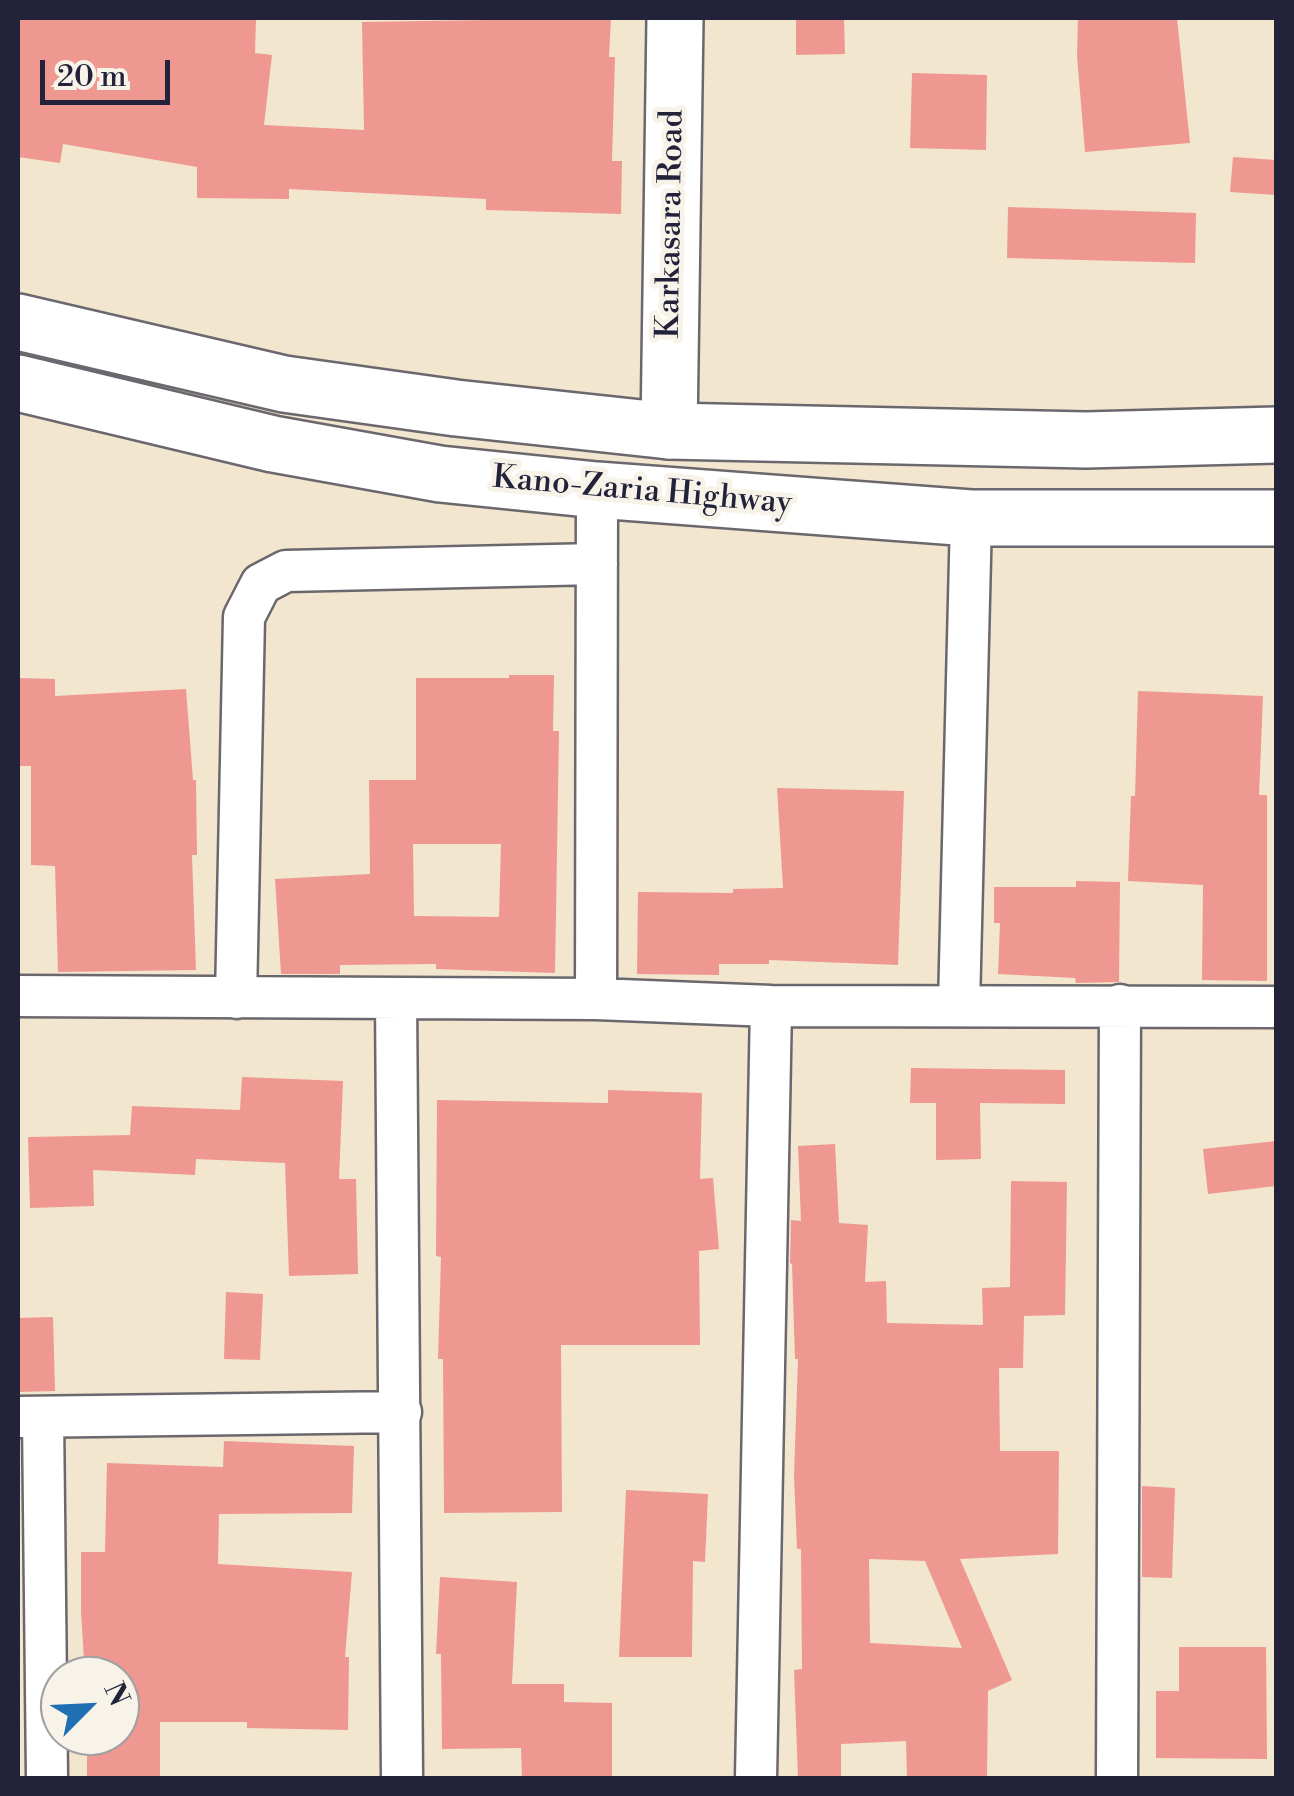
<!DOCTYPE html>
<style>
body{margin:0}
#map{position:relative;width:1294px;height:1796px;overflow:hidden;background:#f2e6ce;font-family:"Libre Bodoni",serif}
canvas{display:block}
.frame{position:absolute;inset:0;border:20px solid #22223b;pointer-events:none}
.north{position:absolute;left:40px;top:1656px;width:100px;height:100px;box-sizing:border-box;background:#f7f3e8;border:2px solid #a29fa3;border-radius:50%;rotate:66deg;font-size:28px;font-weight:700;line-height:40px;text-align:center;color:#22223b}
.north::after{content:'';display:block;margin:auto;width:35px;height:45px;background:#1f6fb2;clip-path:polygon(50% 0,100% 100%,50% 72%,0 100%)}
.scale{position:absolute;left:40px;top:60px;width:130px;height:45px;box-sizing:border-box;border:5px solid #22223b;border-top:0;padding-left:12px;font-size:30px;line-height:35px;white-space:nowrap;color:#22223b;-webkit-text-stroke:8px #f7f3e8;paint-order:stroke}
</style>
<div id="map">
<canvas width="1294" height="1796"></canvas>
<div class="frame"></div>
<div class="north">N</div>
<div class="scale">20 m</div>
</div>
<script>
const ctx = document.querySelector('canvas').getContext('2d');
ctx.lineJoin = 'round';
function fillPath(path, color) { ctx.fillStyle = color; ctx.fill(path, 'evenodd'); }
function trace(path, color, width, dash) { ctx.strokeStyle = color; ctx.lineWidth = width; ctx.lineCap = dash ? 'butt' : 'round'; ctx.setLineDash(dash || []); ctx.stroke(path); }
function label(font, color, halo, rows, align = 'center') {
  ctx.font = font + ' "Libre Bodoni",serif'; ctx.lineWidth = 10; ctx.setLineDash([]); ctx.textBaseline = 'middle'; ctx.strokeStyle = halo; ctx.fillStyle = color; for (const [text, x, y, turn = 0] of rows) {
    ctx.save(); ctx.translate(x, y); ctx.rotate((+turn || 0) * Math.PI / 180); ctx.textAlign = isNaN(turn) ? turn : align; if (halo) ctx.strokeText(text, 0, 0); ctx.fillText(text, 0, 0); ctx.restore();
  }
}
fillPath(new Path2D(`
 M18 18H256L255 53 272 55 264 125 364 130 362 22 611 18 609 57H615L612 161H622L621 214 486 210V199L289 189V199L197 198V167L63 144 60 163 18 157Z
 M796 18H844L845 54 796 55Z
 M1078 18H1177L1190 143 1085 152 1077 56Z
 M912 73 987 75 986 150 910 148Z
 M1233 157 1276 160V195L1230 192Z
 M1008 207 1196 213 1195 263 1007 258Z
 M509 675H554L553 731H559L555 973 436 969V964L340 965V974H281L275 879 370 874 369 780H416V678H509ZM413 844H501L499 917 414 916Z
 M18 678 55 679V696L186 689 193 780H196L197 855H192L196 970 58 972 55 866 31 865V766H18Z
 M1138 691 1263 696 1259 795H1267V981L1202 980 1203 885 1128 881 1131 796H1135Z
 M777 788 904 791 898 965 769 960V964H719V975L637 974 638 892 733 893V889L783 888Z
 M1076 881 1120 882 1119 982 1076 983 1075 978 998 974 1000 923H994V887H1076Z
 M911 1068 1065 1070V1104L980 1103 981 1159 936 1160V1103H910Z
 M242 1077 343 1081 339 1179H356L358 1274 289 1276 285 1163 196 1159 195 1175 93 1170 94 1206 30 1208 28 1137 130 1135 132 1106 240 1110Z
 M608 1090 702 1093 700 1179 713 1178 719 1249 699 1251 700 1345H561L562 1512 444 1513 443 1359H438L441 1257 436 1256 437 1100 608 1103Z
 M1276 1141V1186L1208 1194 1203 1149Z
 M835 1144 839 1223 868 1225 865 1282 886 1281 887 1323 983 1325 982 1288 1010 1287 1011 1181 1067 1182 1065 1315 1024 1316 1023 1368H999L1000 1451H1059L1058 1554 960 1559 1012 1680 988 1691 987 1778H907L906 1741 841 1744V1778H798L794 1670 802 1669 801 1549H797L794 1476 798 1359H795L792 1264 790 1263 791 1220 801 1221 798 1146ZM869 1559 925 1561 962 1648 870 1643Z
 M226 1292 263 1294 260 1360 224 1359Z
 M53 1317 55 1391 18 1392V1318Z
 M224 1441 354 1446 352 1513 219 1514 218 1564 352 1572 345 1657H349L348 1730 247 1728V1722H160V1778H87V1736H120V1676H85L81 1612V1552H105L107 1463 223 1467Z
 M1142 1486 1175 1488 1172 1578 1142 1577Z
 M626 1490 708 1494 705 1562 693 1561 692 1657H619Z
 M440 1577 517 1582 512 1684H564V1702L612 1703V1778H522L521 1748 442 1749 441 1654H436Z
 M1179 1647H1266L1267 1759 1156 1758V1691H1179Z`), '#ef9891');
const street = new Path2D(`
 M18 996 596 999 771 1006 1276 1007
 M236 998 244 617 261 584 286 571 597 564
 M396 998 402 1778
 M596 999 597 490
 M959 1005 971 518
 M18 1417 401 1412
 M43 1417 47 1778
 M756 1778 771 1006
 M1117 1778 1120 1005`);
const secondary = new Path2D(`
 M669 431 675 18`);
const highway = new Path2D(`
 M18 322 284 384 456 408 669 431 1086 440 1276 435
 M18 383 273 444 440 474 597 490 971 518H1276`);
trace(street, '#6b676e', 45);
trace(secondary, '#6b676e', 60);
trace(highway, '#6b676e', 60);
trace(street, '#fff', 40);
trace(secondary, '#fff', 55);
trace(highway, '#fff', 55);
label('32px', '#22223b', '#f7f3e8', [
 ["Karkasara Road",672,224,-89],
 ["Kano-Zaria Highway",642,492,5]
]);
</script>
